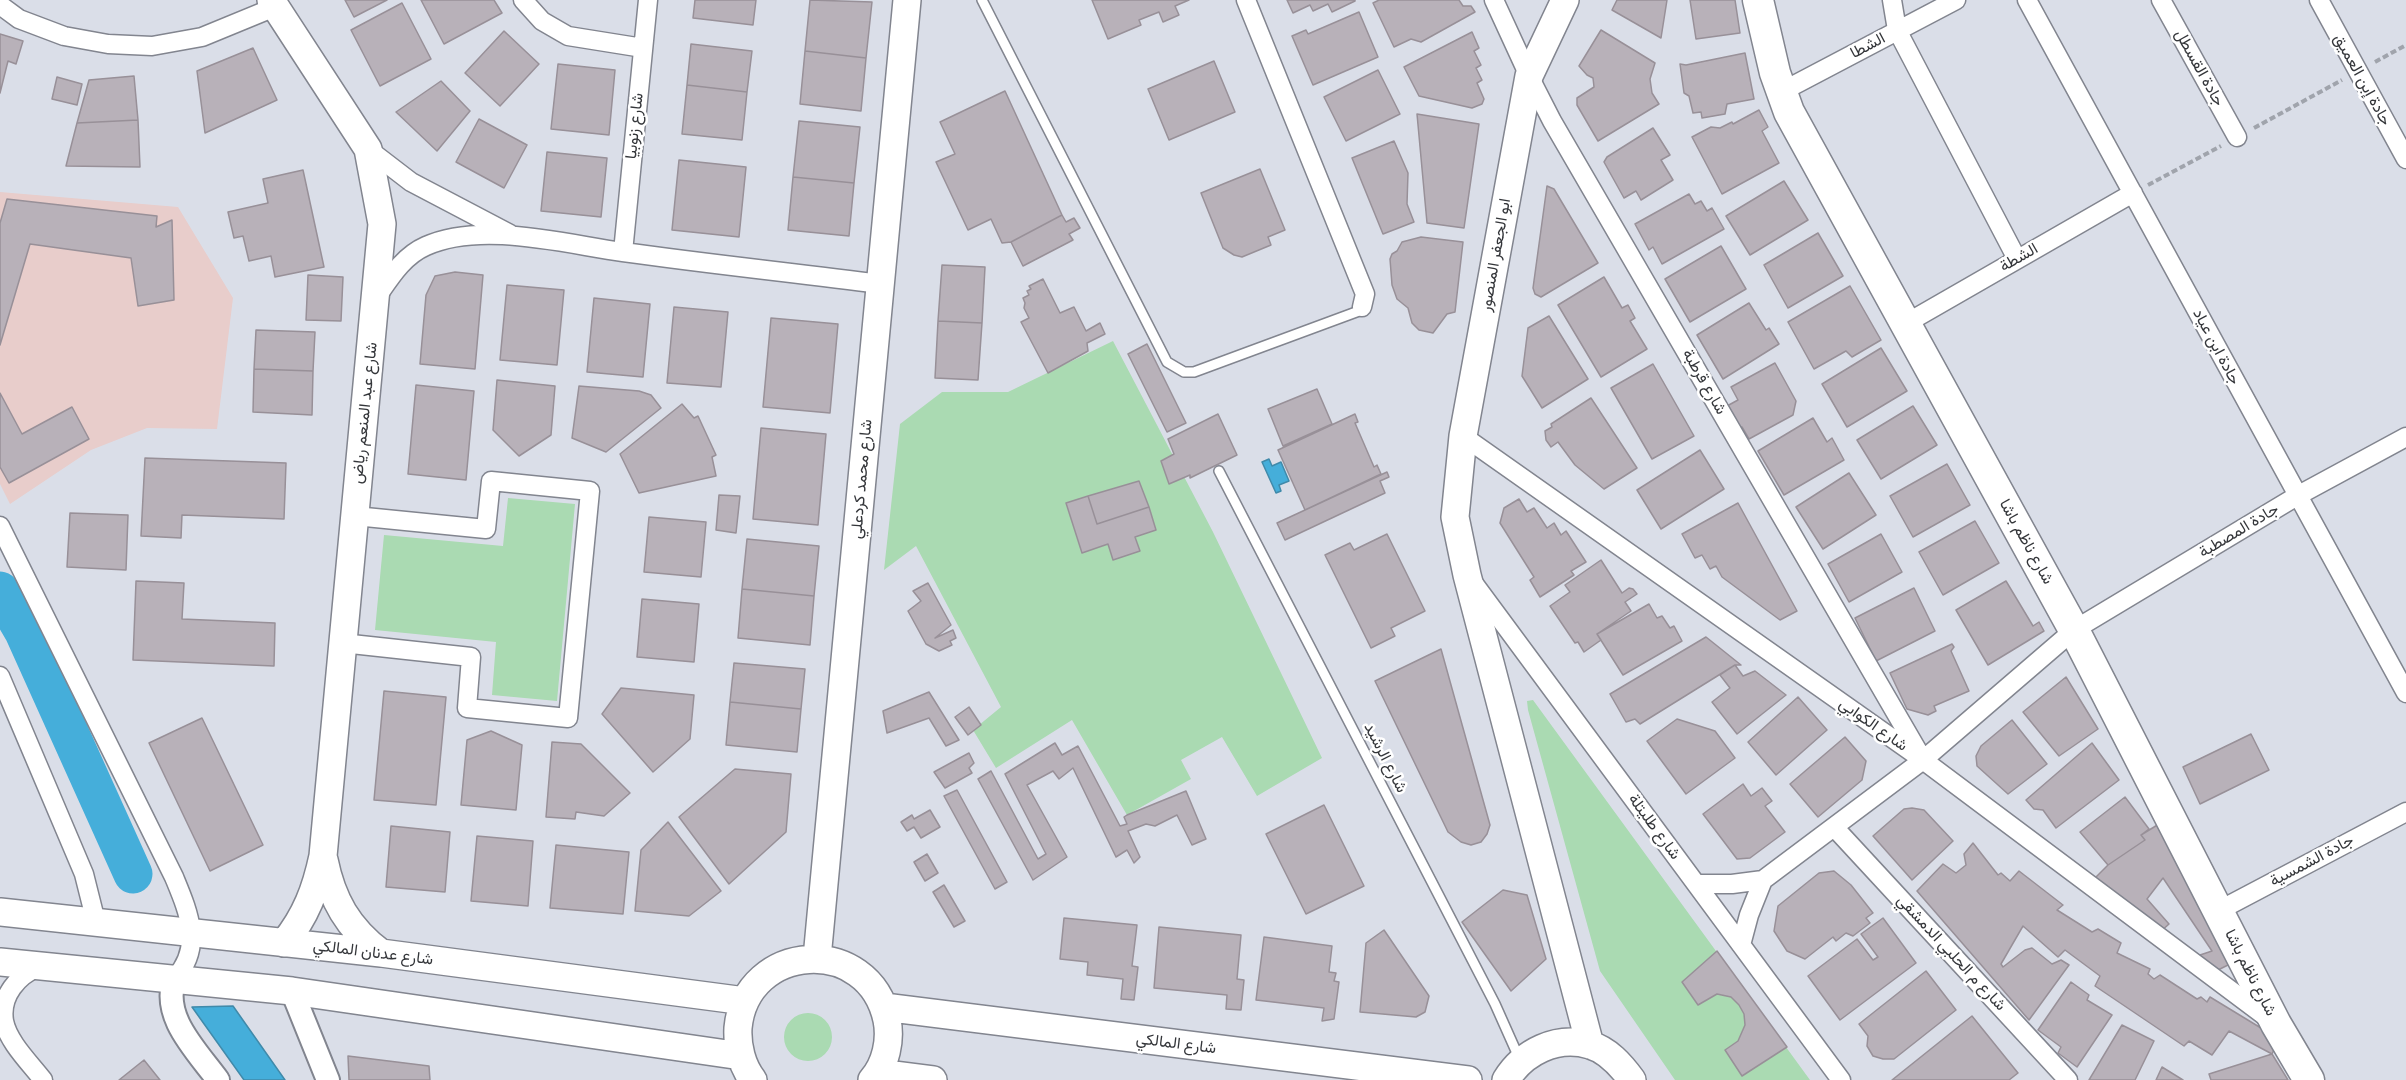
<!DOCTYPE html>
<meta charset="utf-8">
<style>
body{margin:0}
canvas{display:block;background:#dadee8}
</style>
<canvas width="2406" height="1080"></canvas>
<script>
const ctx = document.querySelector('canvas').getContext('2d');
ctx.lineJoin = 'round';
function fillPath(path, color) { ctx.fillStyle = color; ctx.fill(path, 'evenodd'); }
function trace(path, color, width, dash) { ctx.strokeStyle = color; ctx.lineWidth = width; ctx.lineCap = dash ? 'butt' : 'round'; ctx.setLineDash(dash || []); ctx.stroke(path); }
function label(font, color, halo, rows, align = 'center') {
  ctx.font = font + ' "Archivo Narrow",Vazirmatn,sans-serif'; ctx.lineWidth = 5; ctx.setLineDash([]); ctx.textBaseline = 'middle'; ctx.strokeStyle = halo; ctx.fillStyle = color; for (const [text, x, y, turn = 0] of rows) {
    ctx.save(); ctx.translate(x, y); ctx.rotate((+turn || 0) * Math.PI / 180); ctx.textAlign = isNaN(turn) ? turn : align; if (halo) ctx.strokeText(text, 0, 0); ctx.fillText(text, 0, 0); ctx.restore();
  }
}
fillPath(new Path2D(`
 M0 192 178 207 233 298 217 429 147 428 91 450 10 504 0 484Z`), '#e8cdcb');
fillPath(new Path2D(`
 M1113 341 1213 532 1322 758 1257 796 1222 737 1181 760 1191 779 1127 815 1072 720 996 768 973 730 1001 707 916 546 884 570 900 424 942 392H1008Z
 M508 498 575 504 557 701 492 695 496 642 375 630 384 535 503 546Z
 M1533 700 1810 1080H1675L1600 971 1528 710 1527 701Z
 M784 1037a24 24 0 1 1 48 0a24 24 0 1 1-48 0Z`), '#aadab2');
const water = new Path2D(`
 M1269 459 1272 466 1281 462 1289 481 1279 485 1281 491 1276 493 1262 462Z
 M233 1006 285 1080H244L192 1007Z`);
fillPath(water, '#45aeda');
trace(water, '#408aaa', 1.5);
trace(new Path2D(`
 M0 591 24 632 133 874`), '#45aeda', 39);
const building = new Path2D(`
 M345 0H387L354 17Z
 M421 0H494L502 13 444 44Z
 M695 0H756L753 25 693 18Z
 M810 0 872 2 866 58 805 51Z
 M1092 0H1189L1175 6 1179 15 1163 22 1159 12 1139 20 1141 25 1108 39Z
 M1287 0H1355V1L1332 12 1328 4 1313 11 1310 5 1293 13Z
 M1379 0H1459L1463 6H1471L1475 12 1421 42 1411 39 1394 47 1373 3Z
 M1617 0H1667L1661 38 1612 10Z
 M1690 0H1735L1740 33 1696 39Z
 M402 3 431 59 380 86 351 30Z
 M1359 12 1378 57 1313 85 1292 36 1306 30 1308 34Z
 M1601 30 1655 63 1650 79 1652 93 1659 104 1598 141 1577 105V98L1594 87 1593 78 1587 75 1579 66Z
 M504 31 539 64 500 106 465 73Z
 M1472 32 1479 48 1474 51 1481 65 1476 68 1482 80 1477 83 1484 99 1482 104 1472 108 1419 96 1404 67Z
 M0 34 23 41 16 64 8 61 0 93Z
 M691 44 752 51 747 92 687 85Z
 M253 48 277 100 205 133 197 71Z
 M805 51 866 58 861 111 800 104Z
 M1745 53 1754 99 1727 104 1725 114 1702 118 1701 112 1693 113 1689 96 1684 93 1680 64 1686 65Z
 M1214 61 1235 112 1169 140 1148 89Z
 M558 64 615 70 609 135 551 129Z
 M1378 70 1400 114 1346 141 1324 97Z
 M134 76 138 120 77 123 89 80Z
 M57 77 82 84 77 105 52 99Z
 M441 81 470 111 437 151 396 112Z
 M687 85 747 92 742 140 682 134Z
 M1005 91 1062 215 1011 242 1002 243 991 219 968 230 936 162 955 154 940 122Z
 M1759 110 1768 127 1762 131 1779 163 1722 194 1692 137 1711 127 1720 128 1732 122 1733 124Z
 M1417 114 1479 124 1464 228 1427 223Z
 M479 119 527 145 504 188 456 162Z
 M138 120 140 167 66 166 77 123Z
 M799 121 860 127 854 183 793 177Z
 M1653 128 1670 155 1661 160 1673 180 1641 200 1636 191 1624 198 1604 162 1607 157Z
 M1394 141 1408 173 1407 204 1414 222 1383 234 1352 158Z
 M547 152 607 158 601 217 541 211Z
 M679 160 746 167 739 237 672 230Z
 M1260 169 1285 230 1268 237 1271 245 1242 257 1234 255 1223 248 1201 193Z
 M303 170 324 267 275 277 271 256 249 261 243 236 234 238 228 212 268 203 263 179Z
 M793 177 854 183 849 236 788 230Z
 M1784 181 1808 220 1750 255 1726 216Z
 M1547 186 1554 189 1598 263 1541 297 1535 294 1533 288Z
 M1689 194 1695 204 1701 201 1707 211 1712 208 1724 229 1662 264 1653 247 1649 250 1635 224Z
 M7 199 157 216 156 227 172 220 174 300 138 306 131 258 30 244 0 345V223Z
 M1062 215 1066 222 1074 218 1080 228 1069 234 1073 240 1023 266 1011 242Z
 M1818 233 1843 276 1788 308 1764 265Z
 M1421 237 1463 242 1455 312 1447 314 1433 333 1419 330 1412 323 1408 308 1397 299 1392 285 1390 259 1392 254 1397 251 1402 242Z
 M1721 246 1746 289 1690 322 1665 279Z
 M942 265 985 267 982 323 938 321Z
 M455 272 483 275 475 369 420 364 426 295 435 276Z
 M308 275 343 277 341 321 306 320Z
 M1604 277 1622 308 1628 305 1635 318 1630 321 1647 349 1601 377 1558 305Z
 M1043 279 1060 313 1074 307 1086 331 1100 323 1105 334 1087 343 1088 351 1048 373 1021 322 1029 318 1024 308 1025 303 1023 298 1029 295 1027 291 1031 289 1029 286Z
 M507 285 564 290 557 365 500 360Z
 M1850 286 1881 340 1852 357 1846 351 1814 369 1788 322Z
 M594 298 650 304 643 377 587 372Z
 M1749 303 1766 330 1769 328 1779 344 1723 379 1697 335Z
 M674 307 728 312 721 387 667 383Z
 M1549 316 1588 379 1542 408 1522 376 1528 328Z
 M771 318 838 324 830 413 763 407Z
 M938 321 982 323 978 380 935 378Z
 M256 330 315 332 313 371 254 369Z
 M1147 344 1186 423 1167 432 1128 354Z
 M1881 348 1907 391 1847 427 1822 384Z
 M1775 363 1796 401 1793 415 1749 439 1742 427 1739 428 1727 406 1738 400 1731 387Z
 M1653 364 1694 436 1652 459 1611 388Z
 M254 369 313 371 312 415 253 412Z
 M497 380 555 386 551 435 519 456 493 430Z
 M416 385 474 391 466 480 408 474Z
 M579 386 639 391 651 395 661 408 606 452 572 438Z
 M1317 389 1332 424 1283 446 1268 409Z
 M0 393 22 434 72 407 89 439 9 483 0 467Z
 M1591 398 1637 468 1604 489 1575 465 1558 442 1551 447 1546 440 1545 431 1552 427 1551 424Z
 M682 404 694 418 698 416 716 455 712 457 716 476 639 493 620 454Z
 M1913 406 1937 445 1881 479 1857 440Z
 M1218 414 1237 455 1190 478V475L1169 484 1161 461 1174 454 1168 439Z
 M1355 414 1358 422 1355 423 1374 467 1377 465 1381 474 1305 510 1278 450Z
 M1813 418 1827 442 1832 438 1844 460 1784 495 1758 451Z
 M761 428 826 434 818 525 753 519Z
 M1700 450 1724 489 1661 529 1637 490Z
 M145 458 286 463 284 519 182 515 181 538 141 536Z
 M1947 464 1970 505 1913 537 1890 496Z
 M1387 472 1389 477 1380 481 1385 493 1285 540 1277 523Z
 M1849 473 1876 515 1823 549 1796 507Z
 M1139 481 1149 507 1097 524 1088 496Z
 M719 495 740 496 736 533 716 530Z
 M1088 496 1097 524 1149 507 1156 530 1135 537 1140 551 1113 560 1108 544 1082 553 1066 503Z
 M1519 499 1527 512 1534 508 1547 528 1554 523 1561 535 1566 531 1586 562 1571 571 1574 575 1540 597 1530 580 1534 577 1500 523 1504 508Z
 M1738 503 1797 611 1780 620 1722 577 1716 566 1710 569 1702 555 1695 558 1682 534Z
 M70 513 128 515 126 570 67 567Z
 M649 517 706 522 701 577 644 572Z
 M1975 521 1999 563 1943 595 1919 552Z
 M1387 534 1425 611 1391 628 1395 636 1371 648 1325 555 1350 543 1354 550Z
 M1881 534 1902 572 1849 602 1828 564Z
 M747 539 819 546 814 596 742 589Z
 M1601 560 1622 593 1629 588 1633 589 1637 594 1625 602 1631 611 1597 634 1601 640 1584 652 1578 642 1575 643 1550 606 1570 592 1565 585Z
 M136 581 184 583 182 619 275 623 274 666 133 660Z
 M2006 581 2033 626 2039 622 2044 631 1988 665 1956 610Z
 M928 583 951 625 935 638 953 630 956 638 950 641 952 645 939 651 926 644 908 611 921 601 913 591Z
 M1914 588 1935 631 1876 661 1855 618Z
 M742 589 814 596 810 645 738 638Z
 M642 599 699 604 694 662 637 657Z
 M1649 604 1657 618 1662 616 1670 628 1674 626 1682 641 1623 675 1597 634Z
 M1706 637 1741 665H1735L1640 724 1635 719 1626 722 1610 694Z
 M1952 644 1954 647 1951 651 1969 691 1934 706 1936 711 1928 715 1907 709 1890 673Z
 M1441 649 1490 825 1487 834 1481 842 1471 845 1461 842 1448 832 1375 681Z
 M734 663 805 669 801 709 730 702Z
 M1735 665 1743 676 1755 671 1786 695 1737 734 1712 702 1730 688 1720 675Z
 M2066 677 2098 729 2059 756 2023 712Z
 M621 688 694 695 690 739 653 772 602 714Z
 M384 691 446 697 436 805 374 800Z
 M929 692 959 740 946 746 929 718 887 733 883 711Z
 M1798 697 1827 730 1776 775 1748 742Z
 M730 702 801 709 797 752 726 745Z
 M969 707 981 725 968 735 955 717Z
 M202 718 263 845 210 871 149 743Z
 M1677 719 1715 731 1735 758 1686 794 1647 741Z
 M2012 720 2047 764 2008 794 1977 766 1976 756 1981 746Z
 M491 731 522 745 516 810 461 805 467 740Z
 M2251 734 2269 770 2200 804 2183 767Z
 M1845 737 1866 761 1862 780 1818 817 1790 784Z
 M552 742 581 744 630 793 604 816 576 812 575 819 546 817Z
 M1055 743 1062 755 1078 746 1120 826 1127 824 1124 817 1127 815 1186 791 1206 839 1192 845 1177 815 1155 826 1146 824 1128 831 1140 857 1134 863 1127 850 1116 857 1073 768 1059 779 1053 771 1027 785 1067 857 1033 880 978 779 991 771 1038 859 1046 854 1005 774Z
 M2092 743 2119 780 2056 828 2043 810 2034 809 2026 800Z
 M969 753 974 763 969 768 972 773 945 788 934 772Z
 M735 769 791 774 786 832 729 884 679 817Z
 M1743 784 1751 796 1762 788 1772 801 1765 806 1785 832 1750 858 1737 859 1703 814Z
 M957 790 1007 882 995 889 944 796Z
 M2125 797 2149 829 2141 835 2145 840 2108 865 2080 832Z
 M1324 805 1364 886 1306 914 1266 834Z
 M1912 808 1924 810 1953 841 1912 880 1873 836 1904 809Z
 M930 810 940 827 921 838 914 827 907 831 901 822 912 815 914 819Z
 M668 822 721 891 689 916 635 911 641 850Z
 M2159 824 2234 962 2216 971 2201 963 2200 955 2212 951 2163 878 2147 899 2169 924 2159 933 2092 881 2108 865 2145 840 2141 835Z
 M391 826 450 832 445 892 386 887Z
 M477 836 533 841 528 906 471 901Z
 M1973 843 1998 875 2001 873 2010 881 2019 871 2063 905 2057 910 2092 932 2098 929 2121 943 2117 953 2150 969 2148 974 2154 979 2160 975 2197 999 2201 997 2207 1002 2210 997 2279 1039 2272 1054 2229 1031 2212 1055 2189 1041 2184 1046 2095 986 2100 976 2065 950 2058 957 2023 926 2001 964 2003 967 2025 950 2032 948 2052 964 2061 960 2069 965 2029 1020 1917 891 1943 864 1956 873 1966 865 1964 854Z
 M556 845 629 852 623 914 550 908Z
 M927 854 938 873 925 881 914 862Z
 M1834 871 1851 885 1873 913 1866 918 1870 923 1853 936 1846 933 1836 941 1833 937 1805 959 1787 951 1774 931 1778 906 1819 873Z
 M944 885 965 921 954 927 933 892Z
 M1503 890 1527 895 1546 959 1511 991 1462 922Z
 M1064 918 1137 925 1132 966 1138 967 1134 1000 1121 999 1123 979 1087 975 1088 962 1060 959Z
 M1883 918 1916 963 1840 1020 1808 976 1857 939 1873 960 1878 957 1861 934Z
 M1159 927 1241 935 1237 979 1244 980 1241 1010 1226 1009 1227 995 1154 988Z
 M1384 930 1429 996 1425 1012 1416 1017 1360 1012 1366 943Z
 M1264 937 1332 946 1329 972 1336 973 1334 981 1339 982 1334 1019 1322 1021 1324 1008 1256 1000Z
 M1717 951 1787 1047 1742 1076 1725 1050 1738 1041 1745 1025 1744 1014 1739 1005 1731 997 1717 994 1698 1005 1682 982Z
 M1926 971 1956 1010 1894 1059H1883L1873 1056 1867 1046 1868 1036 1859 1024Z
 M2071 982 2089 995 2087 1000 2112 1015 2077 1067 2058 1053 2061 1047 2038 1030Z
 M1972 1016 2018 1073 2009 1080H1892Z
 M2122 1025 2154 1041 2135 1080H2089Z
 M2272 1054 2288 1080H2211L2209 1074Z
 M348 1056 429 1066 430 1080H349Z
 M144 1060 160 1080H119Z
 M2162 1067 2183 1080H2156Z`);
fillPath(building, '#b8b1b9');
trace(building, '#989098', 1.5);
const service = new Path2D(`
 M982 0 1167 362 1184 372H1194L1359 311 1362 307
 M1219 471 1495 1004 1520 1060`);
const minor = new Path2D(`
 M523 0 542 21 568 36 643 48
 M1246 0 1365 294 1362 307
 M1494 0 1529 76 1552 121 1919 753
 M1892 0 1897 30 2017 259
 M2027 0 2406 693
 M2161 0 2237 137
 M2319 0 2406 159
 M0 5 19 19 64 36 108 44 152 46 202 37 275 7
 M1781 92 1956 0
 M368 149 411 182 510 234
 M623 252 648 0
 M376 298C390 278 403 256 426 246 481 221 565 244 623 252 709 264 795 273 880 284
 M1905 324 2133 193
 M1463 436 1923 760 2269 1019
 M0 526 174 877C188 911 204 946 175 978
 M1475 585 1841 1080
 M342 643 471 657 467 708 568 718 590 491 491 481 486 529 355 516
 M0 676 84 874 96 922
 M1834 827 2068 1080
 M1696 884H1732L1763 880 1923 760 2074 630 2297 496 2406 437
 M2218 911 2406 812
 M1741 945 1749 915 1763 880
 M39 967C18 975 0 996 4 1021 8 1042 30 1063 43 1080`);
const tertiary = new Path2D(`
 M175 978C160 1016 197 1051 218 1080
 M292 991 328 1080`);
const secondary = new Path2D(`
 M271 0 368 149 382 224 323 856C316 889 306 916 284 943
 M1565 0 1529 76 1463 436 1455 517 1467 575 1590 1045
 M324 860C332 900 348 928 381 953
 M0 912 381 953 745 1001
 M817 958 907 0
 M0 962 292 991 741 1056
 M884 1007 1468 1080
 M878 1073 933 1080
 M753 1080C742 1066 737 1046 738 1028 746 942 869 934 887 1020 891 1040 886 1064 872 1080
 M1506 1080C1523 1052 1557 1035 1590 1045 1608 1050 1621 1065 1632 1080`);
const primary = new Path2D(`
 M1758 0 1775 73 1789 112 2074 630 2276 1024 2309 1080`);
trace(service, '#82858f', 12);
trace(minor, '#82858f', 21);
trace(tertiary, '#82858f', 26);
trace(secondary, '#82858f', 30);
trace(primary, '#82858f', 33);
trace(new Path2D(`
 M2375 62 2406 45
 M2254 128 2342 80
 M2148 185 2221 146`), '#a0a4ac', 4, [6, 3]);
trace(service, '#fff', 9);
trace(minor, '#fff', 18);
trace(tertiary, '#fff', 22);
trace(secondary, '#fff', 27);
trace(primary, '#fff', 30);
label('16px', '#34363a', '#fff', [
 ["الشطا",1868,46,-28],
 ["جادة القسطل",2199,68,61],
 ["جادة إبن العميق",2362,80,61],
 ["شارع زنوبيا",635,126,-84],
 ["ابو الجعفر المنصور",1496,255,-80],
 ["الشطة",2019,258,-30],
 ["جادة ابن عياد",2216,347,62],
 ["شارع قرطبة",1704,382,60],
 ["شارع عبد المنعم رياض",365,413,-84],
 ["شارع محمد كردعلي",862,479,-85],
 ["جادة المصطبة",2239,531,-31],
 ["شارع ناظم باشا",2026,542,61],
 ["شارع الكوابي",1873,725,35],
 ["شارع الرشيد",1385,758,63],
 ["شارع طليتلة",1654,827,54],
 ["جادة الشمسية",2312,861,-28],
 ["شارع عدنان المالكي",373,953,7],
 ["شارع م الحلبي الدمشقي",1951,953,47],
 ["شارع ناظم باشا",2250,973,63],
 ["شارع المالكي",1176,1044,7]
]);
</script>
